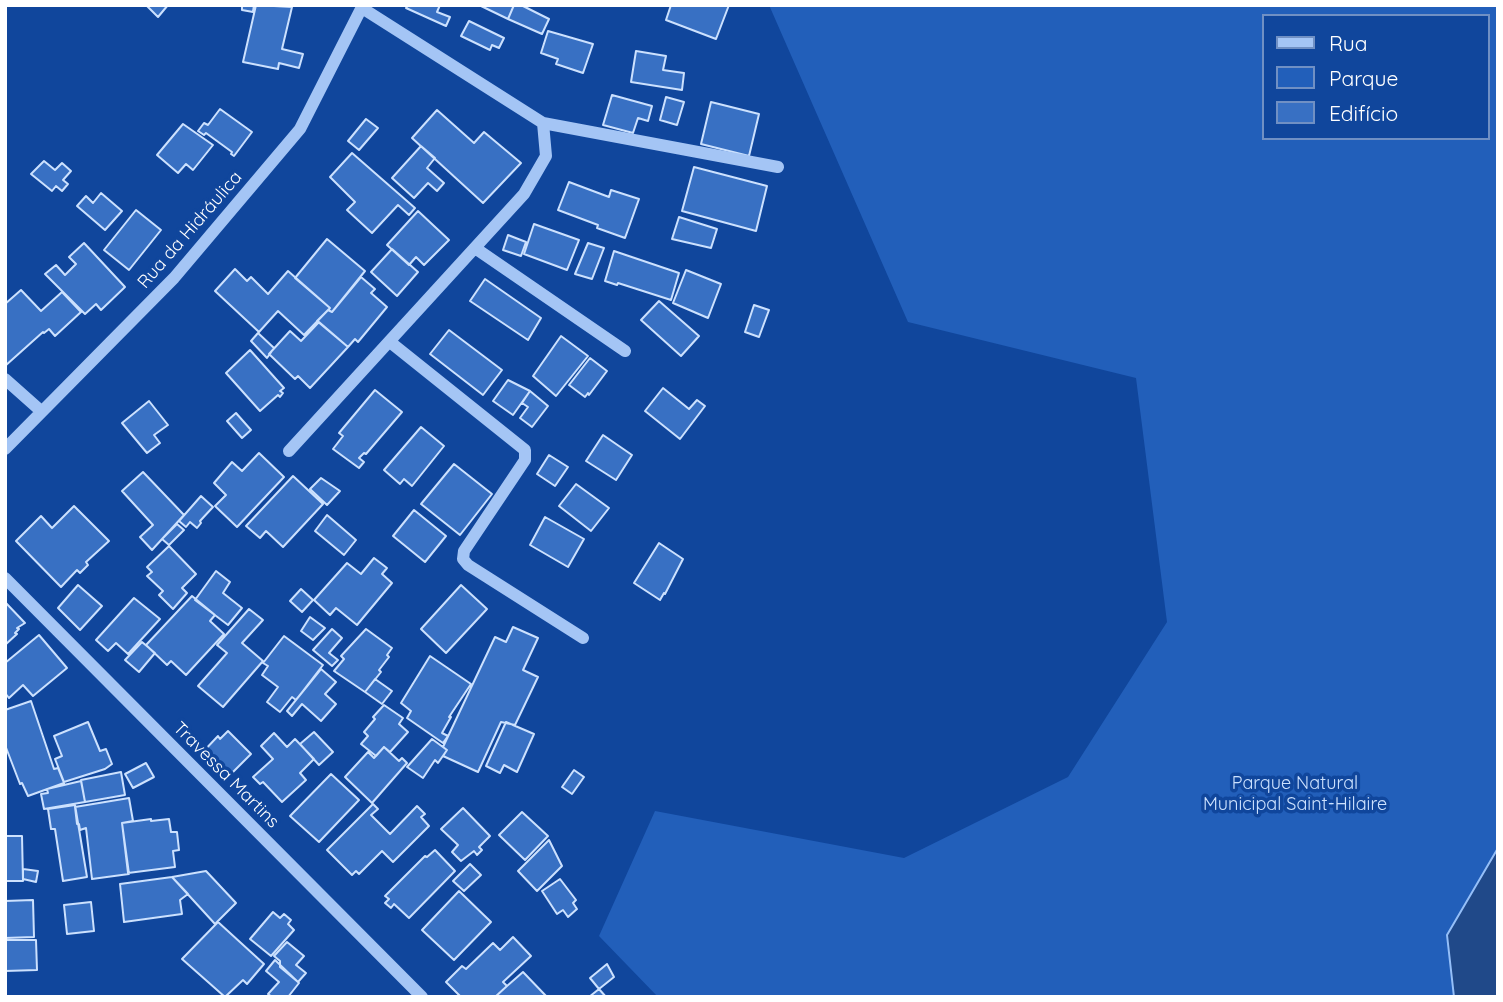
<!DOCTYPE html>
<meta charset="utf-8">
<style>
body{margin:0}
#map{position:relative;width:1503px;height:1002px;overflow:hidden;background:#10469c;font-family:Quicksand,sans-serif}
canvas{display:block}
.frame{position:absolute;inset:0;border:7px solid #fff;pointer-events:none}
.legend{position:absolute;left:1262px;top:14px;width:228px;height:126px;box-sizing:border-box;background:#10469c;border:2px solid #7090c4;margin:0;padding:9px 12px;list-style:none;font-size:21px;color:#fff}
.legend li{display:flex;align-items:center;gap:14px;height:35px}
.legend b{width:35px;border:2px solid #7090c4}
</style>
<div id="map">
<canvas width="1503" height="1002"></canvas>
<div class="frame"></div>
<ul class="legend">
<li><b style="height:9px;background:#a4c5f5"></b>Rua</li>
<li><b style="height:19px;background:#225fba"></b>Parque</li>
<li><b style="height:19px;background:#3870c3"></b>Edifício</li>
</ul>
</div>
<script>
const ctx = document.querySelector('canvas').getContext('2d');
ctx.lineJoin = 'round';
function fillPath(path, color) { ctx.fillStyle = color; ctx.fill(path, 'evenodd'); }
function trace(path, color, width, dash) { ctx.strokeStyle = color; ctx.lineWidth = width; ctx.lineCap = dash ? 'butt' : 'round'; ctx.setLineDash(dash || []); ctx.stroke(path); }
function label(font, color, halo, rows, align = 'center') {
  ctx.font = font + ' Quicksand,sans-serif'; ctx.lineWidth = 7; ctx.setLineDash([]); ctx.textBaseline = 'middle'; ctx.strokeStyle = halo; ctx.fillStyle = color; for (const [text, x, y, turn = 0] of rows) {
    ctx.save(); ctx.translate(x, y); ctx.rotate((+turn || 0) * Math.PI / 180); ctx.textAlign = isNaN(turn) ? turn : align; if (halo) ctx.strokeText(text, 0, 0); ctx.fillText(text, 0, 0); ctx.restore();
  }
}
fillPath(new Path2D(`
 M769 5H1498V997H658L599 936 655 811 904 858 1068 777 1167 622 1136 378 908 322ZM1263 16H1487V138H1263Z`), '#225fba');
const water = new Path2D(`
 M1498 848V997H1454L1447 935Z`);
fillPath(water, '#204989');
trace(water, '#95bff8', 2);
const building = new Path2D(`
 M146 5H168L158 17Z
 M242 5H254L253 12 242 10Z
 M256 5 292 7 282 49 303 54 299 68 279 63 278 69 243 62Z
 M408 5H440L437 12 450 17 446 26 406 8Z
 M479 5H514L508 19Z
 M514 5H521L549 19 542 34 508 19Z
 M671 5H729L716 39 666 20Z
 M469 21 504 38 499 48 492 45 490 50 461 36Z
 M548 31 593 44 583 73 556 64 558 59 541 53Z
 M636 51 666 56 663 70 684 73 682 90 631 82Z
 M612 95 652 106 648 121 638 118 633 133 603 125Z
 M666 97 684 102 677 125 660 120Z
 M711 102 759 114 749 156 701 144Z
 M220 109 252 132 234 156 231 154 232 152 206 133 204 135 198 131 204 123 208 125Z
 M437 110 474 143 484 132 521 163 483 203 412 138Z
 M366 119 378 128 359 150 348 141Z
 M183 124 213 145 193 170 186 164 178 173 157 155Z
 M421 146 435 158 427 168 444 183 437 191 428 183 414 198 392 178Z
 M352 153 415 208 409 215 398 205 372 233 347 210 355 202 330 177Z
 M44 161 55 170 62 163 71 171 63 180 68 184 62 191 56 186 52 191 31 174Z
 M694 167 767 186 756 231 682 211Z
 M569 182 609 197 611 190 639 199 625 238 597 228 598 225 558 210Z
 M101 193 122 211 105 230 77 206 86 196 93 203Z
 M136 210 161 230 129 270 104 250Z
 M418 211 449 240 424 265 416 257 409 265 387 245Z
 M679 217 717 229 711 248 672 239Z
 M534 224 579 240 567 270 524 254Z
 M508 235 526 242 521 256 503 250Z
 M327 239 365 271 332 312 328 310 330 308 295 278Z
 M84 243 125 287 101 310 96 304 85 314 45 274 56 265 65 275 76 264 69 257Z
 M588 243 604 248 592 279 575 274Z
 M392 249 418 272 397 296 371 272Z
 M614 251 679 273 671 300 618 283 617 285 605 281Z
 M235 269 247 281 251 277 268 294 288 271 330 308 304 335 278 311 259 332 215 291Z
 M686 270 721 284 708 318 673 303Z
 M361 277 375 289 371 293 387 307 358 342 355 339 348 347 317 321 328 310 332 312Z
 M485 279 541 318 528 340 470 301Z
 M21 290 41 311 62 292 81 312 55 336 49 329 44 333 43 332 5 366V304Z
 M659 301 699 336 681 356 641 320Z
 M754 305 769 310 759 337 745 332Z
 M319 322 348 347 310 388 298 376 295 379 269 354 290 331 301 341Z
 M449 330 502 370 483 395 430 354Z
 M258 333 274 348 267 358 251 341Z
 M561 336 588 356 556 396 533 376Z
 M250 350 284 388 280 391 283 393 280 397 278 395 260 411 226 373Z
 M590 358 607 371 589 395 588 393 585 397 569 385Z
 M508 380 530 391 513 415 493 401Z
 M663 388 689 409 697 400 705 406 680 439 645 411Z
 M375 390 402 412 366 454 364 453 359 458 364 462 359 468 333 449 343 436 339 433Z
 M530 391 548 406 532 427 520 418 528 407 522 403Z
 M149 401 168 425 154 435 160 443 147 453 122 423Z
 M236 413 251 430 242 438 227 421Z
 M421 427 444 446 412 486 404 479 400 484 384 470Z
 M603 435 632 455 616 480 586 461Z
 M259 453 284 477 237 527 215 506 226 495 214 483 232 462 242 471Z
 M549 455 568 467 555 486 537 474Z
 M454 464 492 494 460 535 421 504Z
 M143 472 184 515 152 550 140 537 153 525 122 491Z
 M293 476 323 504 283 547 266 531 260 538 246 526Z
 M321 478 340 491 327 505 310 489Z
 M576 484 609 508 591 531 559 506Z
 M201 496 213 507 200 521 201 523 197 528 190 522 186 527 179 521Z
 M74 506 109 541 86 562 88 565 80 573 77 570 61 587 16 541 41 516 52 528Z
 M414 510 446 536 425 562 393 536Z
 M327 515 356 540 344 555 315 531Z
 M545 517 584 539 568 567 530 545Z
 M177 524 184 530 169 545 162 539Z
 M659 543 683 559 665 594 664 593 660 600 634 583Z
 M169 546 196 574 182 588 187 593 173 609 159 595 163 591 147 576 152 572 147 567Z
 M374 558 387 568 382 574 392 583 357 625 336 608 330 615 314 600 347 563 361 574Z
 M216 571 230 582 223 593 242 608 228 625 195 600Z
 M78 585 102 606 80 630 58 608Z
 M461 585 487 609 446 653 421 629Z
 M301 589 313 600 302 612 290 601Z
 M192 596 215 615 210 621 224 634 186 675 171 661 167 665 146 645Z
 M134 598 160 619 128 654 116 643 108 651 96 640Z
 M5 602 25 623 17 628 19 629 15 633 17 634 5 645Z
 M249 609 263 620 242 643 263 661 223 707 198 686 227 653 217 645Z
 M310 617 325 628 313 640 301 631Z
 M513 627 538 638 523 670 538 677 515 725 501 722 478 772 443 756 447 750 443 747 495 637 506 642Z
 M332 629 342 638 329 653 338 660 332 666 313 650Z
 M366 629 392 648 387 655 389 657 379 670 381 672 365 692 334 671 344 659 341 656Z
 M39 635 67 668 33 696 23 685 9 698 5 693V663Z
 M284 636 323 665 296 700 292 697 280 712 267 702 278 687 262 675 268 666 263 663Z
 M142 642 155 653 139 672 125 660Z
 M430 656 471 684 449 717H451L442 733 448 736 443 743 407 718 411 711 401 703Z
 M321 669 336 682 325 694 336 704 321 721 302 704 292 716 287 711Z
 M375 679 392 691 382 704 365 692Z
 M31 701 54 769 58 768 64 783 28 796 22 783 20 784 5 745V710Z
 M384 705 403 718 399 724 408 732 390 752 384 747 376 756 361 744 368 736 364 732 375 719 373 717Z
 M88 722 100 751 106 749 112 764 105 769 64 782 55 759 62 756 54 736Z
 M506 722 534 734 517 772 504 765 500 773 486 766Z
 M228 731 251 754 227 778 201 754 218 736 220 739Z
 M314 732 333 752 319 765 300 744Z
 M274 733 287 747 295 739 314 759 300 773 306 780 282 802 263 782 260 784 253 777 273 759 261 746Z
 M432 739 447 750 438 763 435 760 423 778 407 767Z
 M384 747 399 761 402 758 407 763 372 803 345 777 368 752 374 758Z
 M146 763 154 777 133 788 125 774Z
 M574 770 584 777 572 794 562 787Z
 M121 772 125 795 85 802 81 780Z
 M331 774 359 800 319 842 290 816Z
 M81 781 85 802 44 809 41 794 48 793 47 789Z
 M129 798 133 821 122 823 129 874 92 879 86 828 80 830 79 824H77L75 807Z
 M373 804 378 809 371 815 390 834 417 806 425 814 421 817 429 826 393 862 382 851 359 874 356 871 352 875 327 850Z
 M75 805 87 877 63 881 55 829H51L48 809Z
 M463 808 490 836 479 847 482 850 477 855 474 851 461 861 452 852 458 845 441 829Z
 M522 812 548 836 525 860 499 835Z
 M151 819V821L169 819 171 832H177L179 850 173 851 175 867 128 873 122 823Z
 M5 836H22L23 881H5Z
 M549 840 562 866 537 891 518 871Z
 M435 850 455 871 409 918 394 904 391 908 385 903 389 899 385 896 425 856 427 857Z
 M470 864 481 875 464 891 453 881Z
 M23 869 38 871 36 882 23 879Z
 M206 871 236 903 215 924 172 877Z
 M172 877 188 894 180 900 182 914 124 922 120 884Z
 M560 879 576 900 573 903 577 909 568 917 563 910 557 914 542 891Z
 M459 891 491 922 454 960 422 930Z
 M33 900 34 937 5 938V901Z
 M91 902 94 931 67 934 64 905Z
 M273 912 280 918 284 914 291 920 288 924 294 930 271 956 250 939Z
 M218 922 264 964 247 984 243 980 225 997 182 959Z
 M513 937 531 956 503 982 507 986 495 997H461L446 982 462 966 466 969 493 943 500 950Z
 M5 940H36L37 970 5 971Z
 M287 942 304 956 296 965 306 973 298 982 280 967V961L274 956Z
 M275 960 299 983 288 997H272L268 994 279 982 266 971Z
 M607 964 614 977 599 989 590 978Z
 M523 972 547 997H495L507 986Z
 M599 989 606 997H589Z`);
fillPath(building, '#3870c3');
trace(building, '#cce1fe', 2);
trace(new Path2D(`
 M543 123 778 167
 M475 248 625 351
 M390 342 525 450V460L464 551 463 559 468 565 583 638
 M5 379 41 411
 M5 449 174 278 300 129 363 5
 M289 451 524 194 546 156 543 123 362 8
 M5 578 422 997`), '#a4c5f5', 12);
label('18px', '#fff', '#10469c', [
 ["Rua da Hidráulica",190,230,-49],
 ["Travessa Martins",226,775,45]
]);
label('18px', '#cce1fe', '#10469c', [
 ["Parque Natural",1295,784],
 ["Municipal Saint-Hilaire",1295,805]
]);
</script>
